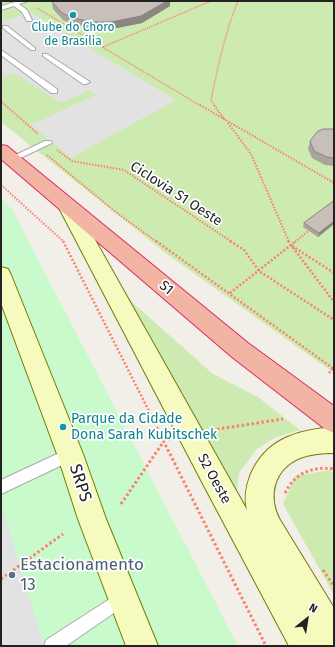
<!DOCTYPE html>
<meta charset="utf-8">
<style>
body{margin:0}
#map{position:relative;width:335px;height:647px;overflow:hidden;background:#f2efe9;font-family:"Fira Sans",sans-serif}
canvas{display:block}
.frame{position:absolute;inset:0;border:2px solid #222;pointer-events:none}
.north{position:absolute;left:287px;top:599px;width:40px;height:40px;-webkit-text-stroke:3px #fff;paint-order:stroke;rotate:30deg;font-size:11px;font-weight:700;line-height:16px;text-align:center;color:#222}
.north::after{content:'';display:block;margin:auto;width:14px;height:18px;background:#222;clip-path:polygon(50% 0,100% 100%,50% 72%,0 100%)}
</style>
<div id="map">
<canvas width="335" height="647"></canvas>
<div class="frame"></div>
<div class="north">N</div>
</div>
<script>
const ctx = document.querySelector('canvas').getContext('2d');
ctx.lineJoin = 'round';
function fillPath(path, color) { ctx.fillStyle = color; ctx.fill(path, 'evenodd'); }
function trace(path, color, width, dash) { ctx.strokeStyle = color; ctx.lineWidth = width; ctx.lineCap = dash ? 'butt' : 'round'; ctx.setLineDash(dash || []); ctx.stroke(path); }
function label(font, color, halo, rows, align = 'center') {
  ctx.font = font + ' "Fira Sans",sans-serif'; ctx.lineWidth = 3.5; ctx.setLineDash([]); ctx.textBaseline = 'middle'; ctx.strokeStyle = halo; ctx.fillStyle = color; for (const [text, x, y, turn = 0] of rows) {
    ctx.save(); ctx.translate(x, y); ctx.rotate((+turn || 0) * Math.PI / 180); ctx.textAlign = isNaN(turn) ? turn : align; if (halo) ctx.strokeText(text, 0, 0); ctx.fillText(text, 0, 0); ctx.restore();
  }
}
fillPath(new Path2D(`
 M1 1H334V373L168 255 1 122Z
 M108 272 134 304 213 374 258 397 300 430 274 438 257 449 239 473 235 504Z
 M330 470 334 474V595L283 504 295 476Z`), '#cdebb0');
fillPath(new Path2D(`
 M1 199 12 209 238 646H1Z`), '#c8facc');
fillPath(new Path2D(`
 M30 12 176 100 71 158 31 125 96 95 90 90 61 103 14 73 1 78V22Z
 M1 504 44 646H1Z`), '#e2e2e2');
const service = new Path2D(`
 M19 1H28L19 4 27 10 32 20 31 21H27L22 12 14 6 1 10V6Z
 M3 26H7L35 48V50H31L3 28Z
 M1 50 57 89V93H51L1 55Z
 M43 54H47L90 82 86 84H83L43 56Z
 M45 141H51L52 143 14 161 11 162 7 159Z
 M70 448 75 449 77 454 75 459 1 494V480Z
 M122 591 127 594 130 599 127 604 66 646H44L46 640Z`);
const secondary = new Path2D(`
 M67 200 73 202 76 206 247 510C244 498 246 487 250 476 265 439 297 430 334 427V453C323 453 311 454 300 458 274 469 267 496 280 520L334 608V646H289L202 482 58 206 61 202Z
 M1 267 8 269 11 275 83 454 106 519 158 646H126L78 519 57 454 1 303Z`);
const trunk = new Path2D(`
 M1 145 7 146 248 343 334 406V433L325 429 232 357 1 159Z`);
trace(service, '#a9a9a9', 2);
trace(secondary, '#707d05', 2);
trace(trunk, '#dc2a67', 2);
trace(new Path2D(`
 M37 8 201 106
 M103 47 211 1
 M1 101 6 106
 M215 106 211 100C218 66 225 33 238 1`), '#fa8072', 1.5, [1, 1]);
trace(new Path2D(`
 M5 105 38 134
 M200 105 334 183
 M214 105 225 120
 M228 123 251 154 289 242
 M57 150 72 161 124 170 232 242
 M47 155 113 210 157 242
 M1 185 64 242
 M295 242 311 229`), '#fa8072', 2, [1.5, 1.5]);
trace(new Path2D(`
 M63 241 153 419
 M156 241 334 369
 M230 241 244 250 259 271 334 320
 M288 241 334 302
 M292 246 334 273
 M230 293 296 241
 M329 373 334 367`), '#fa8072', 2.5, [2, 2]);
trace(new Path2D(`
 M152 418 266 646
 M212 430 283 419
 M285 493C295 473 312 466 334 469
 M121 504 164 441 170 439
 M323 570 334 586
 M1 579 63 534`), '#fa8072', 3, [2.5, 2.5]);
fillPath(service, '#fff');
fillPath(secondary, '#f7fabf');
fillPath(trunk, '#f2b4a3');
fillPath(new Path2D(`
 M52 2 170 6 142 23 112 29H93L74 25 63 20 53 9Z
 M334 129V166L325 165 312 158 308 149 310 141Z
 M334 201V224L318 237 303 227 304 223Z`), '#aba49e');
fillPath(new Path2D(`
 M167 1H170V6L142 23 112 29 111 22Z
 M334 221V224L318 237 319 233Z`), '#8b8681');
const building = new Path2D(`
 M52 1H167L141 16 111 22H92L73 18 62 13 52 2Z
 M323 129H334V158L327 157 314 151 310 141 317 132Z
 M334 201V221L319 233 304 223Z`);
fillPath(building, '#c7bfb8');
trace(building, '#8b8681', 1);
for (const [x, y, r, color] of [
 [73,15,4,"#0f9aa8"],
 [63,427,4,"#0f9aa8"],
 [12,575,4,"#5c6f8a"]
]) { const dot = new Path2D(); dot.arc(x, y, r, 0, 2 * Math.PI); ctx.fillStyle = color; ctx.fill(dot); trace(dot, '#fff', 1.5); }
label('12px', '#0d838f', '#fff', [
 ["Clube do Choro",73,28],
 ["de Brasília",73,42]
]);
label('14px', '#222', '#fff', [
 ["Ciclovia S1 Oeste",176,194,33],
 ["S1",166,288,40],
 ["S2 Oeste",214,479,61]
]);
label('14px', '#0d838f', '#fff', [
 ["Parque da Cidade",71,419],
 ["Dona Sarah Kubitschek",71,435]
], 'left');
label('17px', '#222', '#fff', [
 ["SRPS",80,483,72]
]);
label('17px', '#4e5e75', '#fff', [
 ["Estacionamento",20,565],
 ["13",20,585]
], 'left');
</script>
